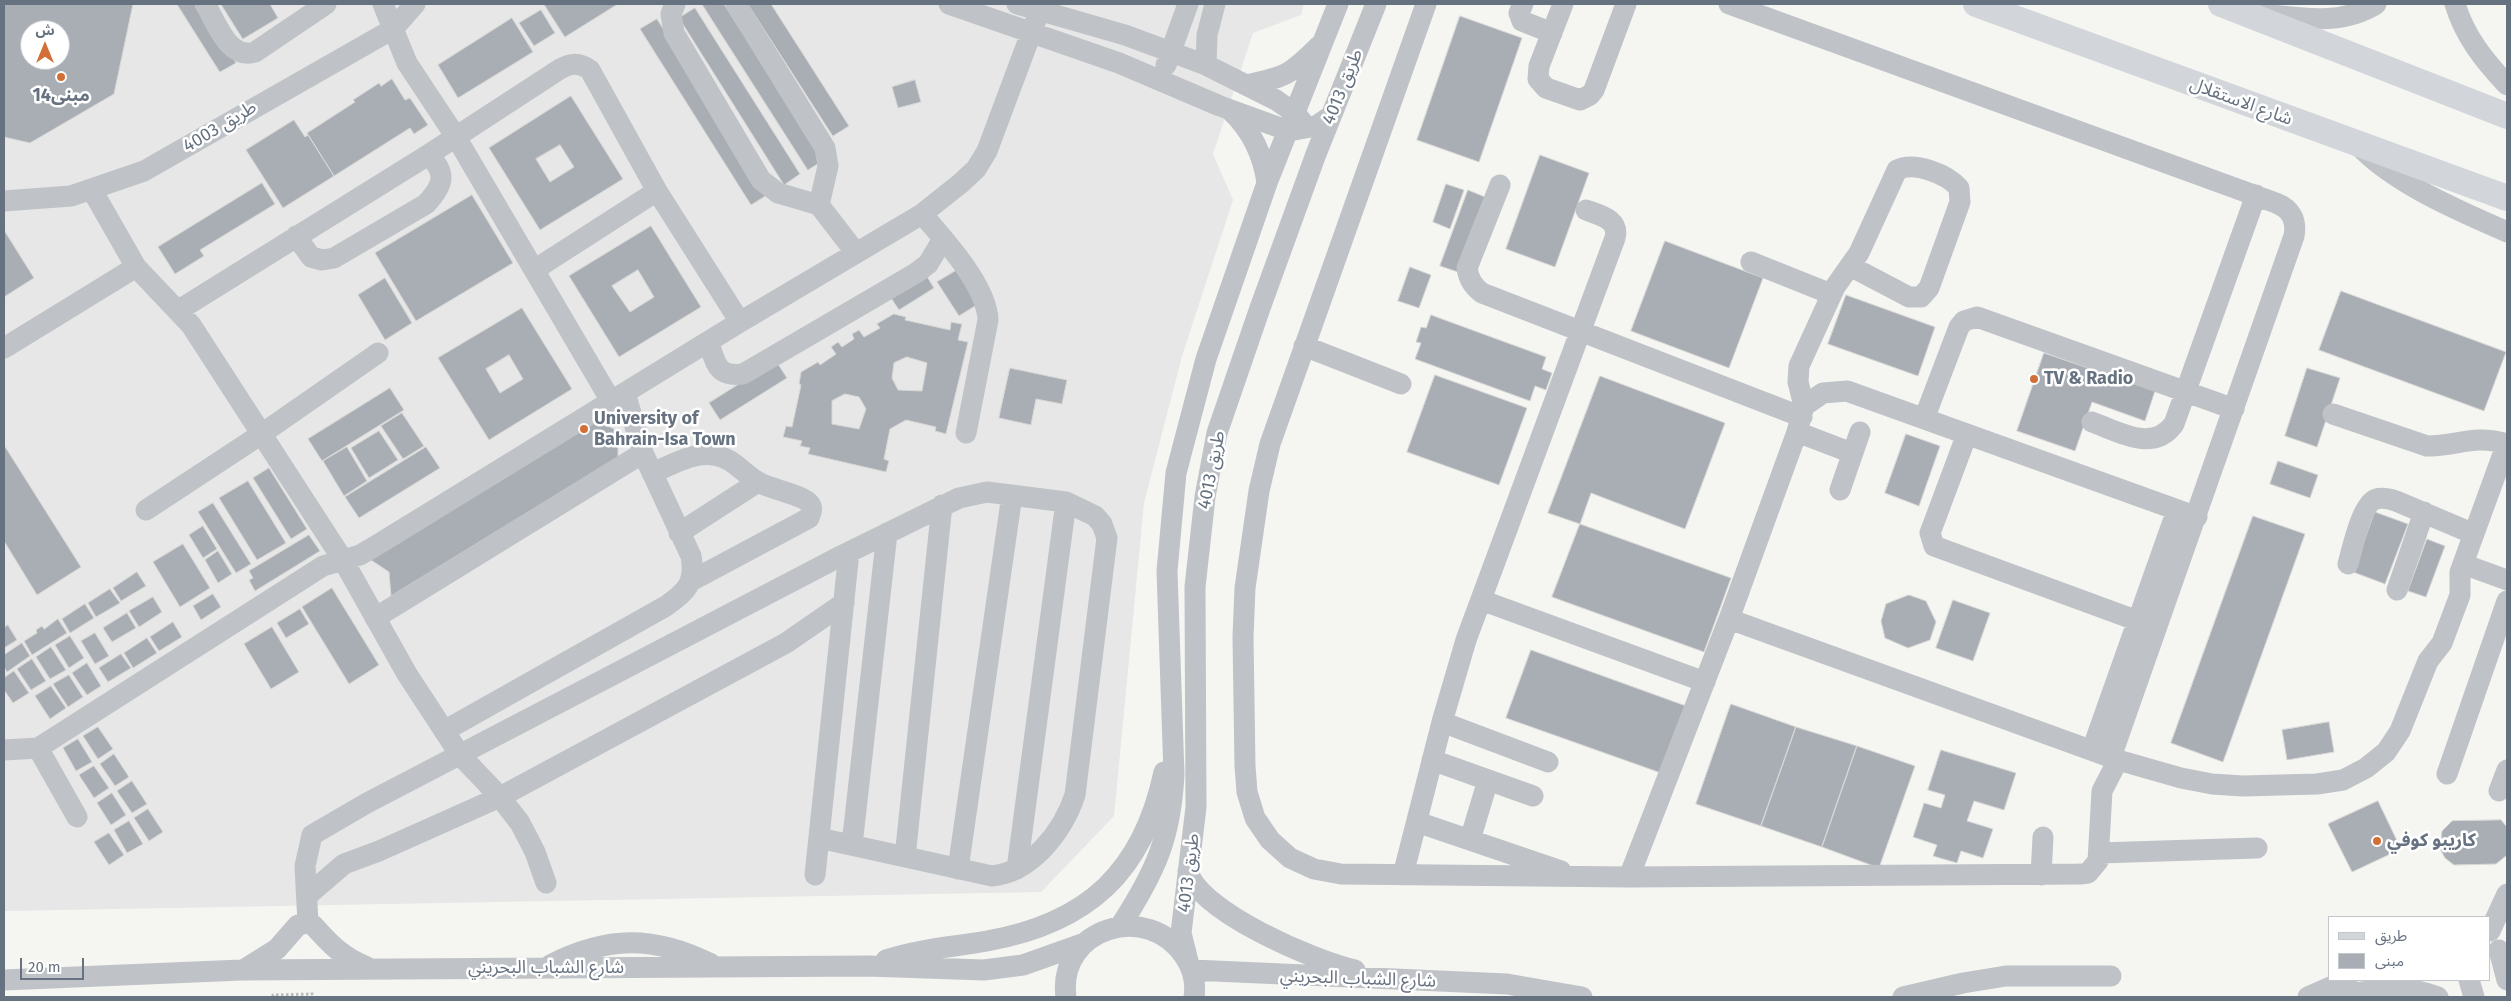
<!DOCTYPE html>
<meta charset="utf-8">
<style>
body{margin:0}
#map{position:relative;width:2511px;height:1001px;overflow:hidden;background:#f5f5f2;font-family:"Fira Sans","Noto Sans Arabic",sans-serif}
canvas{display:block}
.frame{position:absolute;inset:0;border:5px solid #677281;pointer-events:none}
.legend{position:absolute;left:2328px;top:916px;width:162px;height:65px;box-sizing:border-box;background:#fff;border:1px solid #c2c7cd;margin:0;padding:6px 9px;list-style:none;font-size:15px;color:#677281}
.legend li{display:flex;align-items:center;gap:10px;height:25px}
.legend b{width:25px;border:1px solid #c2c7cd}
.north{position:absolute;left:20px;top:20px;width:50px;height:50px;box-sizing:border-box;background:#fff;border:1px solid #c2c7cd;border-radius:50%;rotate:0deg;font-size:14px;font-weight:700;line-height:20px;text-align:center;color:#677281}
.north::after{content:'';display:block;margin:auto;width:18px;height:22px;background:#d26f36;clip-path:polygon(50% 0,100% 100%,50% 72%,0 100%)}
.scale{position:absolute;left:20px;top:958px;width:64px;height:22px;box-sizing:border-box;border:2px solid #677281;border-top:0;padding-left:6px;font-size:15px;line-height:18px;white-space:nowrap;color:#677281;-webkit-text-stroke:4px #fff;paint-order:stroke}
</style>
<div id="map">
<canvas width="2511" height="1001"></canvas>
<div class="frame"></div>
<ul class="legend">
<li><b style="height:6px;background:#d2d5da"></b>طريق</li>
<li><b style="height:14px;background:#a9aeb5"></b>مبنى</li>
</ul>
<div class="north">ش</div>
<div class="scale">20 m</div>
</div>
<script>
const ctx = document.querySelector('canvas').getContext('2d');
ctx.lineJoin = 'round';
function fillPath(path, color) { ctx.fillStyle = color; ctx.fill(path, 'evenodd'); }
function trace(path, color, width, dash) { ctx.strokeStyle = color; ctx.lineWidth = width; ctx.lineCap = dash ? 'butt' : 'round'; ctx.setLineDash(dash || []); ctx.stroke(path); }
function label(font, color, halo, rows, align = 'center') {
  ctx.font = font + ' "Fira Sans","Noto Sans Arabic",sans-serif'; ctx.lineWidth = 5; ctx.setLineDash([]); ctx.textBaseline = 'middle'; ctx.strokeStyle = halo; ctx.fillStyle = color; for (const [text, x, y, turn = 0] of rows) {
    ctx.save(); ctx.translate(x, y); ctx.rotate((+turn || 0) * Math.PI / 180); ctx.textAlign = isNaN(turn) ? turn : align; if (halo) ctx.strokeText(text, 0, 0); ctx.fillText(text, 0, 0); ctx.restore();
  }
}
fillPath(new Path2D(`
 M4 4H1304L1301 15 1253 33 1213 154 1233 200 1182 356 1144 503 1114 816 1041 892 4 911ZM30 30H60V60H30Z`), '#e6e7e6');
const building = new Path2D(`
 M4 4H133L114 94 30 143 4 137ZM30 30H60V60H30Z
 M177 4H199L236 63 220 72Z
 M221 4H270L278 18 243 39Z
 M544 4H618L565 37Z
 M702 4H724L824 160 808 170Z
 M748 4H771L849 126 833 136Z
 M695 8 800 174 784 185 679 18Z
 M541 10 555 33 534 46 519 23Z
 M1460 16 1522 38 1479 162 1417 140Z
 M512 18 533 52 458 98 438 65Z
 M657 19 767 195 751 205 640 29Z
 M392 79 405 100 410 98 428 125 414 134 410 128 334 176 307 133 355 102 353 100 379 83 381 86Z
 M915 80 921 102 898 108 892 87Z
 M571 96 623 179 540 230 489 148ZM560 145 574 167 550 182 536 159Z
 M294 120 305 137 308 135 334 176 283 208 246 150Z
 M1540 155 1589 173 1555 267 1506 249Z
 M262 183 275 204 200 250 204 256 175 274 158 247Z
 M1446 184 1464 190 1450 229 1433 222Z
 M1468 190 1485 197 1458 272 1440 266Z
 M472 195 513 263 416 321 375 253Z
 M651 226 701 307 619 357 569 276ZM638 270 654 297 630 312 612 286Z
 M4 230 34 278 4 297Z
 M1665 241 1763 278 1729 368 1631 331Z
 M1410 267 1431 275 1419 308 1398 301Z
 M923 270 934 288 899 310 887 292Z
 M957 270 978 304 959 316 937 282Z
 M385 278 412 323 385 340 358 295Z
 M2341 291 2506 352 2484 411 2319 350Z
 M1846 295 1935 327 1918 376 1828 344Z
 M522 308 572 389 489 440 438 358ZM509 355 523 379 500 393 486 369Z
 M894 314 906 317 905 320 950 330 951 322 962 324 958 340 968 342 946 434 935 431 936 427 906 420 890 429 884 459 889 461 886 472 808 454 810 448 800 446 802 441 783 437 786 426 792 427 801 385 799 384 801 372 818 362 820 365 836 354 831 347 838 342 842 347 854 339 852 334 859 330 864 337 880 328 877 324ZM907 357 927 363 922 391 898 390 892 378 894 363ZM845 394 859 397 866 409 859 429 832 424V401Z
 M1431 315 1546 357 1542 369 1552 373 1546 390 1535 386 1530 401 1415 359 1421 343 1416 342 1421 327 1426 328Z
 M2044 353 2155 391 2145 421 2092 402 2075 451 2017 431Z
 M776 361 787 378 720 420 709 403Z
 M1010 368 1067 380 1062 404 1036 399 1031 425 999 418Z
 M2307 368 2340 378 2317 447 2285 436Z
 M1435 375 1527 408 1499 485 1407 452Z
 M1600 376 1725 423 1685 529 1591 493 1580 524 1548 513Z
 M390 388 404 410 322 461 308 439Z
 M402 413 424 446 403 459 381 426Z
 M598 421 618 431V457L391 596 389 572 371 560Z
 M379 431 398 460 369 478 351 448Z
 M1906 434 1940 446 1919 506 1885 493Z
 M4 445 81 567 37 595 4 541Z
 M347 447 367 481 344 496 323 461Z
 M426 447 440 468 359 518 345 497Z
 M2278 461 2318 475 2310 498 2270 484Z
 M269 468 307 529 291 539 253 478Z
 M248 481 286 543 257 560 219 498Z
 M213 503 251 564 236 573 198 512Z
 M2375 512 2408 524 2385 584 2353 572Z
 M2253 516 2305 534 2223 762 2171 743Z
 M1580 524 1731 578 1704 652 1552 597Z
 M203 526 217 549 203 558 189 535Z
 M309 535 320 551 255 591 249 580 253 578 249 571Z
 M2427 539 2445 546 2426 597 2408 591Z
 M183 544 210 588 180 607 153 562Z
 M218 551 232 574 218 583 205 560Z
 M137 572 146 586 121 601 113 588Z
 M332 588 379 665 349 684 302 607Z
 M110 589 120 603 96 617 88 603Z
 M213 594 221 607 201 620 193 606Z
 M1909 595 1926 601 1936 622 1930 640 1908 648 1885 638 1881 621 1886 604Z
 M153 597 162 612 139 627 129 611Z
 M1953 600 1990 613 1973 661 1936 648Z
 M85 604 94 618 70 633 62 619Z
 M300 609 309 624 286 638 277 623Z
 M127 613 136 628 112 642 103 628Z
 M58 619 67 633 32 655 24 641 37 633 36 630 42 626 44 629Z
 M173 622 182 637 159 651 150 637Z
 M8 625 17 640 4 648V628Z
 M272 627 299 672 271 689 244 644Z
 M95 633 109 656 95 664 81 641Z
 M70 636 84 658 69 668 55 645Z
 M147 638 157 653 133 668 124 653Z
 M22 643 30 656 7 672 4 667V655Z
 M51 647 66 670 50 679 36 657Z
 M1531 650 1686 706 1661 773 1506 718Z
 M121 654 131 668 108 682 99 668Z
 M32 659 46 681 31 690 17 669Z
 M87 663 101 686 87 695 72 673Z
 M14 671 29 693 13 703 4 690V678Z
 M69 675 83 697 68 707 53 684Z
 M51 686 66 708 50 719 35 696Z
 M1731 704 1796 727 1761 826 1696 804Z
 M2329 722 2334 752 2287 760 2282 730Z
 M98 727 113 749 98 759 83 736Z
 M1796 727 1857 746 1822 847 1761 826Z
 M78 739 92 762 76 771 63 748Z
 M1857 746 1915 766 1879 868 1822 847Z
 M1941 750 2016 773 2004 810 1974 801 1967 821 1993 829 1983 858 1961 851 1957 863 1933 856 1937 845 1913 837 1924 803 1941 808 1945 795 1928 790Z
 M114 754 129 777 115 786 100 764Z
 M94 766 109 788 94 798 79 775Z
 M132 781 147 804 132 813 117 791Z
 M112 793 126 815 111 825 97 803Z
 M2378 801 2401 849 2352 872 2328 824Z
 M148 809 163 832 149 841 134 818Z
 M2501 820 2507 827V855L2496 864 2454 865 2445 858 2440 849 2442 831 2452 821Z
 M129 821 143 844 127 853 114 830Z
 M109 833 124 855 109 865 94 842Z`);
fillPath(building, '#a9aeb5');
trace(building, '#d7d7d5', 1);
trace(new Path2D(`
 M273 997V995L312 994V990`), '#b9bbbe', 3, [2.5, 2.5]);
trace(new Path2D(`
 M205 4C217 23 228 60 255 52L326 4
 M383 4 407 63 456 137 611 401
 M675 4 671 14 674 33 761 180 778 193 819 205 828 166 825 148 736 4
 M949 4 1119 63 1220 106 1289 131 1316 126 1331 116
 M1017 4 1125 35 1206 65 1276 100 1296 114 1304 124
 M1426 4 1270 444 1259 491 1245 588 1243 637 1245 766 1247 792 1255 818 1270 840 1290 858 1314 869 1341 874 1629 877 2080 874 2088 873 2098 861 2102 791 2118 760
 M1523 4 1519 13 1522 21 1552 33
 M1563 4 1539 66 1538 79 1546 88 1580 100 1590 95 1594 90 1626 4
 M1729 4 2276 203C2291 209 2297 220 2294 236L2111 757
 M2455 4C2465 37 2484 60 2507 85
 M2262 14C2301 18 2341 26 2376 4
 M1166 65 1188 4
 M1206 65 1207 35 1215 4
 M1246 85C1286 77 1290 75 1319 46
 M1231 111C1252 131 1263 154 1267 183
 M2358 145C2393 183 2459 211 2507 232
 M1500 185 1467 268C1469 280 1473 286 1482 293L1802 417
 M92 190 136 267 191 325 343 560 407 674 460 755 500 797 520 823 535 852 546 883
 M4 201 71 196 144 171 393 29 415 4
 M819 205 856 253
 M922 214C944 239 987 286 988 320L966 433
 M296 236 311 257 322 260 334 258 426 204C443 186 448 173 428 155
 M1751 262 1831 294
 M534 270 657 191
 M179 310 428 155 560 69C571 63 579 62 590 70L657 191 740 322
 M708 342C717 364 716 377 743 374L916 273 928 264 943 239
 M1304 346 1401 384
 M4 348 136 267
 M1804 406 1823 393 1847 391 2197 517
 M2333 414 2427 446C2458 446 2474 434 2507 444
 M1924 419 1959 327 1964 321 1977 317 2234 409
 M2092 422C2119 432 2153 453 2174 424L2256 195
 M1797 432 1852 453
 M1967 434 1930 533 1934 546 2138 621
 M652 473C672 465 692 452 714 455 734 458 744 475 760 483 771 489 804 495 810 504 813 508 811 513 809 518L691 581
 M1840 490 1860 432
 M146 510 260 435 378 353
 M679 533 758 482
 M2348 564C2352 550 2362 503 2376 499 2383 497 2390 499 2396 501L2474 534
 M2463 564 2507 580
 M2397 590 2424 512
 M1481 600 1705 682
 M375 618 643 453
 M1729 619 2118 760 2181 778 2212 784 2243 786 2317 784 2343 780 2366 768 2386 752 2400 731 2428 661 2442 643 2460 595V572L2507 443
 M1442 722 1548 762
 M444 731 666 606C686 592 696 583 691 556L643 453 625 393
 M38 748 77 817
 M4 750 38 748 323 566 360 555 377 545 740 322 922 214 961 183 976 169 987 151 1039 12
 M2092 750 2177 510
 M1432 760 1533 796
 M2447 774 2507 601
 M2499 791 2507 770
 M1417 822 1561 871
 M1470 840 1488 780
 M852 845 887 533
 M2099 853 2257 848
 M905 857 942 505
 M958 869 1012 495
 M1017 869 1066 502
 M1188 871C1199 912 1315 961 1355 970
 M815 875 849 552
 M1403 875 1442 722 1466 640 1615 238C1620 219 1599 215 1586 210
 M2041 875 2043 837
 M1629 877 1729 619 1797 432 1804 406 1798 382 1799 366 1835 287 1859 253 1897 170C1914 161 1947 174 1959 188L1960 202 1929 288 1921 297H1909L1850 266
 M308 895 344 864 379 851 500 797 786 643 844 603
 M308 923 305 866 312 835 367 803 835 559 959 498 987 492 1066 502 1095 516 1102 524 1107 538 1075 795C1063 831 1032 872 992 876L819 838
 M1121 925C1155 872 1171 838 1174 774L1167 571 1176 473 1206 359 1267 183 1338 4
 M2490 931 2507 894
 M2499 950 2507 980
 M886 960C919 949 953 947 987 941 1088 923 1143 872 1164 772
 M1188 961 1181 933 1196 807 1195 587 1205 497 1217 433 1260 308 1316 154 1376 4
 M550 965C607 936 653 935 711 964
 M245 969 277 949 298 925 308 923 313 925C330 944 342 957 367 967
 M1192 970 1507 984 1582 997
 M4 980 242 970 868 966 984 970 1023 965 1085 943
 M2469 980 2474 997
 M1066 997C1057 928 1148 900 1185 957 1193 969 1196 984 1194 997
 M1903 997 1963 983 2006 976H2111
 M2308 997 2347 980
 M2335 997C2370 990 2404 983 2438 997`), '#bfc2c6', 21);
trace(new Path2D(`
 M1976 4 2507 198
 M2221 4 2507 116`), '#d2d5da', 26);
for (const [x, y, r, color] of [
 [61,77,5,"#d26f36"],
 [2034,379,5,"#d26f36"],
 [584,429,5,"#d26f36"],
 [2377,841,5,"#d26f36"]
]) { const dot = new Path2D(); dot.arc(x, y, r, 0, 2 * Math.PI); ctx.fillStyle = color; ctx.fill(dot); trace(dot, '#fff', 2); }
label('18px', '#677281', '#fff', [
 ["طريق 4013",1343,87,-68],
 ["شارع الاستقلال",2241,102,20],
 ["طريق 4003",220,127,-31],
 ["طريق 4013",1212,470,-79],
 ["طريق 4013",1189,873,-83],
 ["شارع الشباب البحريني",546,968],
 ["شارع الشباب البحريني",1358,979,2]
]);
label('bold 18px', '#677281', '#fff', [
 ["مبنى14",61,96,"center"],
 ["TV & Radio",2044,379],
 ["University of",594,419],
 ["Bahrain-Isa Town",594,440],
 ["كاريبو كوفي",2387,841]
], 'left');
</script>
